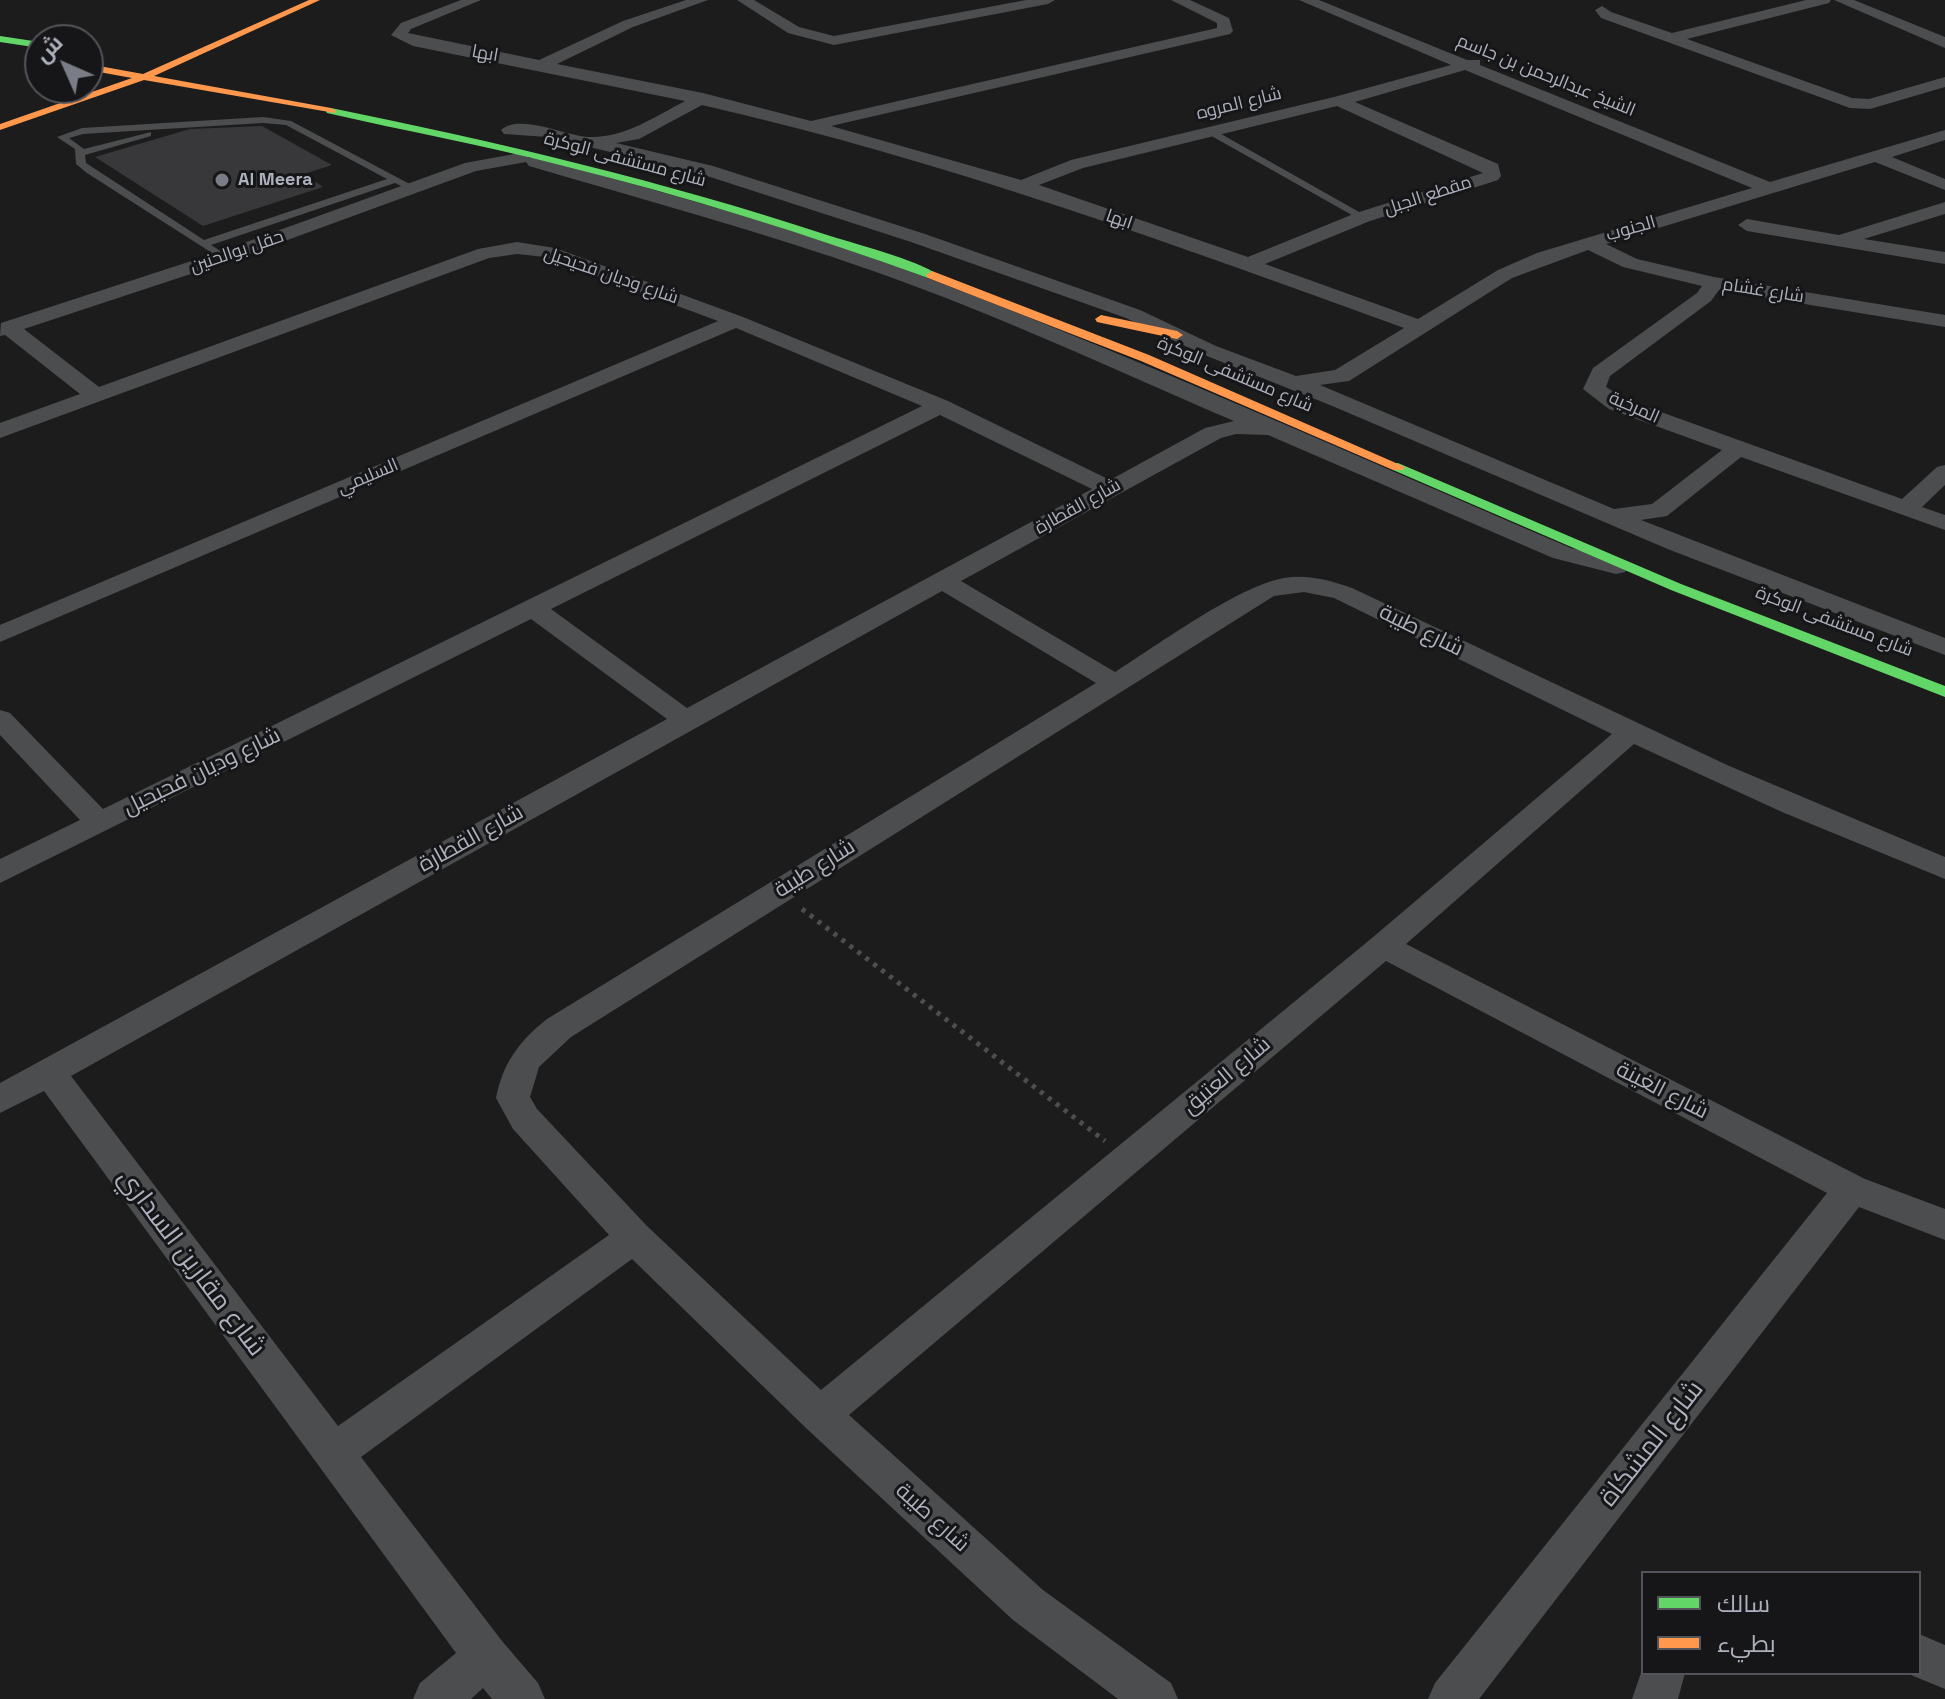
<!DOCTYPE html>
<meta charset="utf-8">
<style>
body{margin:0}
#map{position:relative;width:1945px;height:1699px;overflow:hidden;background:#1c1c1c;font-family:"Space Grotesk",Cairo,sans-serif}
canvas{display:block}
.legend{position:absolute;left:1641px;top:1571px;width:280px;height:104px;box-sizing:border-box;background:#161618;border:2px solid #52545a;margin:0;padding:10px 14px;list-style:none;font-size:24px;color:#adb1bd}
.legend li{display:flex;align-items:center;gap:16px;height:40px}
.legend b{width:40px;border:2px solid #52545a}
.north{position:absolute;left:24px;top:24px;width:80px;height:80px;box-sizing:border-box;background:#161618;border:2px solid #52545a;border-radius:50%;rotate:315deg;font-size:22px;font-weight:700;line-height:32px;text-align:center;color:#adb1bd}
.north::after{content:'';display:block;margin:auto;width:28px;height:36px;background:#7a7d85;clip-path:polygon(50% 0,100% 100%,50% 72%,0 100%)}
</style>
<div id="map">
<canvas width="1945" height="1699"></canvas>
<ul class="legend">
<li><b style="height:10px;background:#63d668"></b>سالك</li>
<li><b style="height:10px;background:#ff974d"></b>بطيء</li>
</ul>
<div class="north">ش</div>
</div>
<script>
const ctx = document.querySelector('canvas').getContext('2d');
ctx.lineJoin = 'round';
function fillPath(path, color) { ctx.fillStyle = color; ctx.fill(path, 'evenodd'); }
function trace(path, color, width, dash) { ctx.strokeStyle = color; ctx.lineWidth = width; ctx.lineCap = dash ? 'butt' : 'round'; ctx.setLineDash(dash || []); ctx.stroke(path); }
function label(font, color, halo, rows, align = 'center') {
  ctx.font = font + ' "Space Grotesk",Cairo,sans-serif'; ctx.lineWidth = 6; ctx.setLineDash([]); ctx.textBaseline = 'middle'; ctx.strokeStyle = halo; ctx.fillStyle = color; for (const [text, x, y, turn = 0] of rows) {
    ctx.save(); ctx.translate(x, y); ctx.rotate((+turn || 0) * Math.PI / 180); ctx.textAlign = isNaN(turn) ? turn : align; if (halo) ctx.strokeText(text, 0, 0); ctx.fillText(text, 0, 0); ctx.restore();
  }
}
fillPath(new Path2D(`
 M262 126 332 165 304 174 323 187 203 226 95 157 190 129Z`), '#38383a');
trace(new Path2D(`
 M802 909 1105 1141`), '#4d4e51', 5, [4, 6]);
fillPath(new Path2D(`
 M263 117 291 121 421 190 413 192 395 183 211 245 227 255V259L223 260 87 173 76 164 75 149 57 137 82 128ZM263 123 286 125 387 179 204 240 86 163 85 155 151 136V132L84 149 69 138 83 134Z
 M1208 130H1214L1368 217 1359 219 1208 134Z`), '#4c4d4f');
fillPath(new Path2D(`
 M461 0H481L411 29 408 33 539 60 623 21 686 0H708L633 27 557 64 703 93 811 121 1217 28V23L1171 0H1190L1229 18 1233 31 1230 34 831 126 1021 180 1071 160 1334 97 1451 65 1299 0H1319L1467 60H1480V65L1770 182 1945 130V140L1892 157 1945 179V190L1875 162 1606 244 1637 259 1714 277 1945 315V327L1719 290 1711 301 1610 376 1606 387 1625 399 1902 499 1937 467 1945 465V485L1922 507 1945 515V530L1741 457 1667 516 1641 520 1945 638V655L1670 550 1330 405 1202 354 1126 318 911 242 701 174 548 137 504 134 501 130C520 112 570 138 592 137 626 137 656 116 685 101L413 46 391 35 401 23ZM1465 70 1752 188 1537 253 1498 270 1418 319 1265 264 1370 221 1498 180 1501 176 1498 164 1355 102ZM702 105C944 160 1173 244 1404 328L1335 370 1296 376 1216 346 1140 310 925 234 713 166 616 143 639 139ZM1337 106 1483 173 1356 213 1248 257 1039 185 1083 168ZM1588 250 1623 267 1702 286 1697 293 1593 368 1583 389 1609 409 1722 450 1652 504 1614 509 1320 385 1349 381 1512 278Z
 M737 0H754L799 27 834 36 1026 0H1055L1048 4 834 45 788 33Z
 M1806 0H1831L1829 3 1687 39 1852 98 1869 99 1945 77V87L1870 109 1850 108 1601 18 1595 10 1602 6 1611 12 1672 33Z
 M1834 0H1854L1945 37V48Z
 M520 153 526 154 529 158 526 162 476 171 230 261 24 329 99 387 478 249 517 242 555 248 743 317 948 401 1110 480 1205 428 1234 421C1115 370 998 315 876 272 762 232 645 200 529 166L526 162 529 158H541C659 192 779 223 895 266 1124 351 1346 452 1571 548L1625 562 1628 567 1625 572 1616 574 1553 558 1268 435 1236 434 1221 438 961 581 1115 672C1158 645 1238 586 1284 578 1307 574 1330 580 1352 588L1727 765 1945 857V879L1782 812 1634 744 1406 944 1865 1179 1945 1209V1240L1859 1207 1479 1699H1428L1435 1683 1827 1193 1386 961 849 1415 1043 1590 1171 1683 1178 1699H1118L1013 1620 806 1428 632 1259 361 1457 502 1641 538 1683 545 1699H492L483 1688 471 1699H413L420 1683 456 1653 44 1091 0 1113V1083L667 719 531 619 0 883V859L80 820 0 735V710L10 713 103 809 922 406 736 328 0 642V625L718 321 545 257 517 254 489 258 0 438V423L80 394 5 335 0 336 1 323 216 253 465 163ZM940 415 1092 489 687 708 551 609ZM942 591 1096 683 547 1019C519 1041 503 1063 496 1098L513 1129 609 1235 338 1426 71 1076ZM1304 592 1334 598 1612 734 1372 938 821 1390 647 1226 537 1109 530 1097 539 1067 571 1037 1274 596Z
 M1945 202V214L1864 239 1945 252V264L1747 231 1738 225 1747 219 1839 235Z
 M1919 1634 1945 1645V1689L1906 1673H1919Z
 M1643 1667V1673H1685L1678 1699H1632Z`), '#4c4d4f');
fillPath(new Path2D(`
 M0 36 40 42V48L0 42Z
 M331 108C498 142 663 181 824 234 851 243 919 260 938 275L928 278C807 234 685 196 560 165 483 145 405 131 327 113L326 111Z
 M1398 463 1681 584 1945 686V697L1671 590 1393 470V464Z`), '#63d668');
fillPath(new Path2D(`
 M309 0H320L154 76 331 108 336 111 335 113 144 80 0 130V124L132 78 88 70V64L143 74Z
 M932 271 1149 355 1405 467 1403 470H1393L1141 361 928 278 926 275Z
 M1101 315 1177 331 1183 335 1177 339 1097 322 1095 319Z`), '#ff974d');
for (const [x, y, r, color] of [
 [222,180,8,"#7a7d85"]
]) { const dot = new Path2D(); dot.arc(x, y, r, 0, 2 * Math.PI); ctx.fillStyle = color; ctx.fill(dot); trace(dot, '#161618', 3); }
label('18px', '#adb1bd', '#161618', [
 ["ابها",485,54,10],
 ["الشيخ عبدالرحمن بن جاسم",1546,76,22],
 ["شارع المروه",1239,104,-14],
 ["شارع مستشفى الوكرة",625,160,15],
 ["مقطع الجبل",1428,196,-18],
 ["ابها",1119,220,19],
 ["الجنوب",1631,229,-16],
 ["حقل بوالحنين",237,252,-19],
 ["شارع وديان فحيحيل",611,276,19],
 ["شارع غشام",1763,291,9],
 ["شارع مستشفى الوكرة",1235,375,23],
 ["المرخية",1634,408,24],
 ["السليمي",368,477,-23],
 ["شارع القطارة",1078,507,-29],
 ["شارع مستشفى الوكرة",1834,622,21]
]);
label('bold 18px', '#adb1bd', '#161618', [
 ["Al Meera",238,180]
], 'left');
label('22px', '#adb1bd', '#161618', [
 ["شارع طيبة",1421,631,26],
 ["شارع وديان فحيحيل",202,772,-26],
 ["شارع القطارة",471,839,-29],
 ["شارع طيبة",815,869,-32],
 ["شارع العتيق",1227,1076,-40],
 ["شارع الغينة",1662,1091,27],
 ["شارع طيبة",932,1518,42]
]);
label('26px', '#adb1bd', '#161618', [
 ["شارع مقارين السداري",191,1263,53],
 ["شارع المشكاة",1652,1444,-52]
]);
</script>
